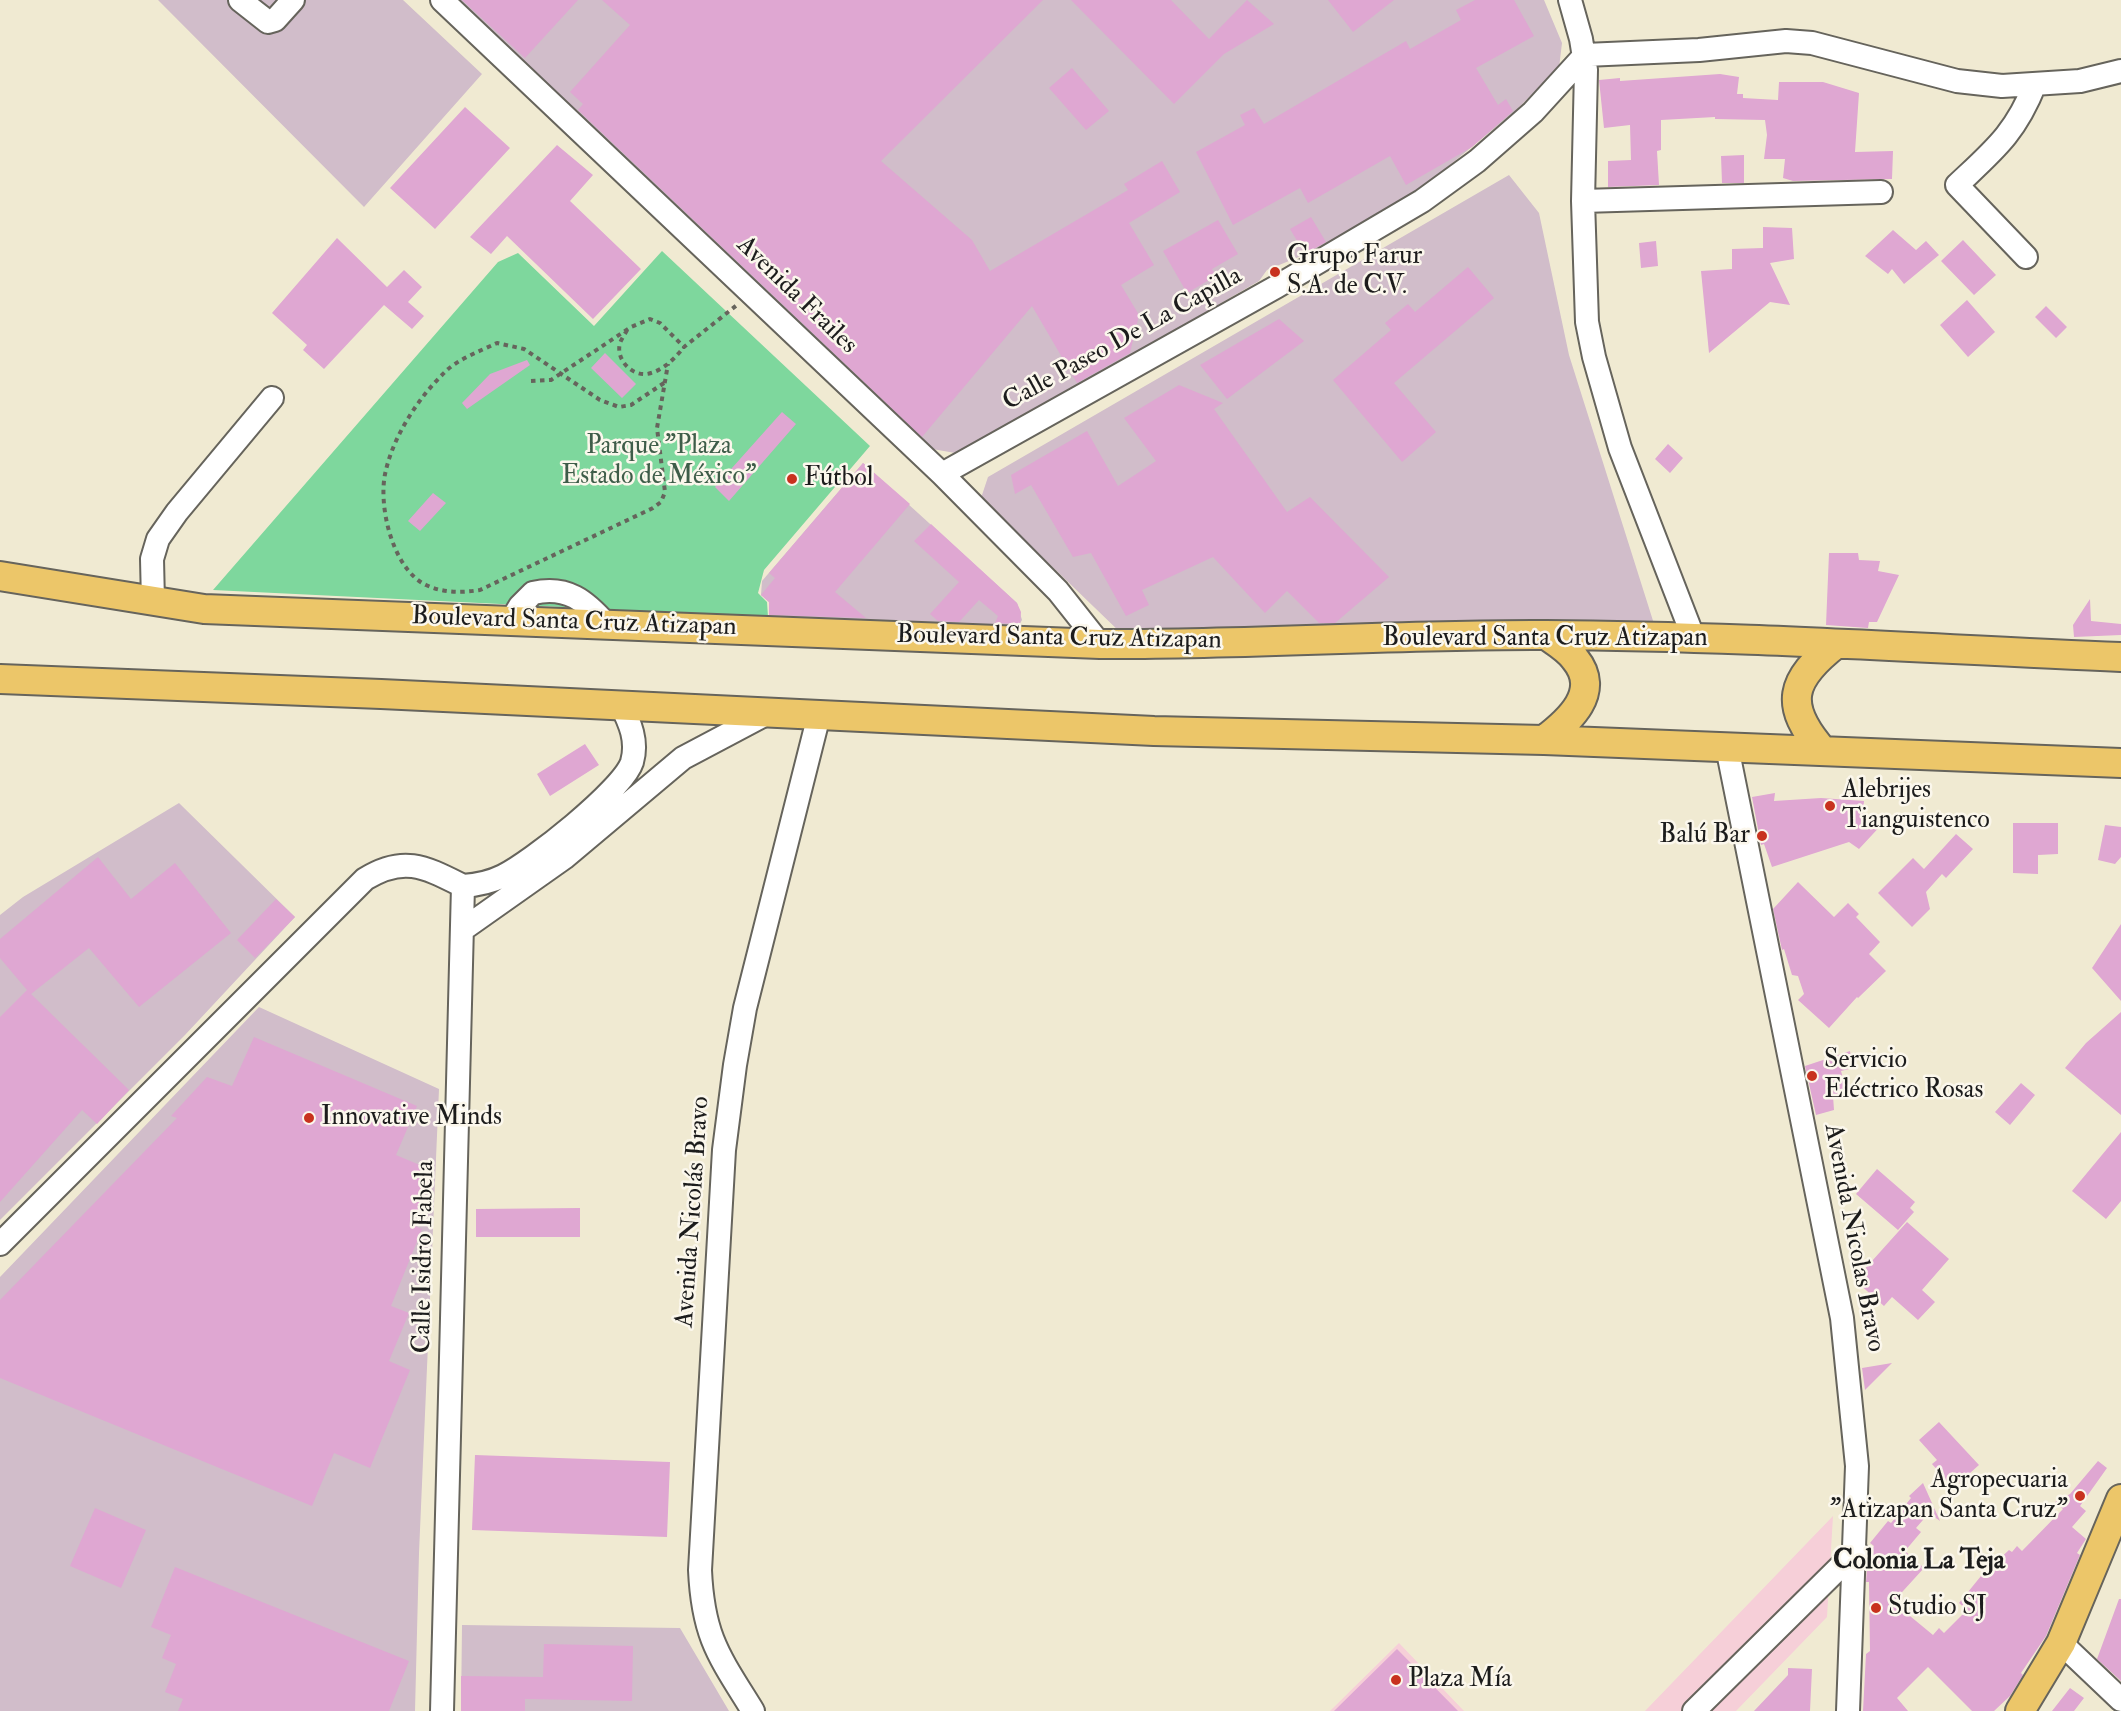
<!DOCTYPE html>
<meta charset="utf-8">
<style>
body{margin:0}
canvas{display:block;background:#f0ead2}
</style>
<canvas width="2121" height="1711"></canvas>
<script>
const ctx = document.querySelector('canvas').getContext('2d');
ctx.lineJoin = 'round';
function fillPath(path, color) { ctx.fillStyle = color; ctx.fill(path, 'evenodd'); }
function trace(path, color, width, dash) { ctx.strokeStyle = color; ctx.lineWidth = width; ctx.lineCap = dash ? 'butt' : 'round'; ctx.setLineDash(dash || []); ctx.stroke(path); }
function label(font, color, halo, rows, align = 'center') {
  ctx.font = font + ' "IM FELL Double Pica",serif'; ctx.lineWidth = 5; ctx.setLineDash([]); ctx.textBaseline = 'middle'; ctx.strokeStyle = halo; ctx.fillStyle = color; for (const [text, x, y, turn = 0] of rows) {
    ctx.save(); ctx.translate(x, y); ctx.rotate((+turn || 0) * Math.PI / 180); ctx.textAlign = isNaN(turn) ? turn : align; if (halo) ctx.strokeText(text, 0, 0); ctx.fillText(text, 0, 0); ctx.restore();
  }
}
fillPath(new Path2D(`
 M1833 1516 1827 1617 1736 1711H1645Z
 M1399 1643 1464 1711H1330Z`), '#f6cfd8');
fillPath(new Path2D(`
 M158 0H403L482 74 364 207Z
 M450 0H1544L1562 43 1559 68 1514 112 1416 193 1306 254 1267 270 1259 281 961 454 915 446Z
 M1509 175 1539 213 1569 355 1655 627 1123 635 981 498 988 477Z
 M863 463 1017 603 1022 620 1018 627H770L769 602 761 595 762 581Z
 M179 803 295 917 185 1035 0 1220V915L23 897Z
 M259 1007 439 1089 419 1553 415 1711H0V1277Z
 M462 1625 680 1628 729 1711H461Z`), '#d1bdca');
fillPath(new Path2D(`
 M662 251 870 446 764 570 758 593 767 602 768 617 213 590 498 262 518 253 594 326Z`), '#7ed79d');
fillPath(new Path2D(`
 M462 0H578L525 58Z
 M602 0H1043L881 161 972 240 990 271 1128 190 1124 184 1162 161 1180 192 1129 223 1154 265 1121 285 1139 315 1130 353 1077 383 1032 306 922 437 578 110 583 104 570 92 630 25Z
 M1071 0H1171L1209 39 1247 0 1274 24 1224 54 1174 104Z
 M1328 0H1394L1353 32Z
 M1475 0H1514L1534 36 1476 68 1498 105 1506 99 1513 111 1472 147 1406 185 1390 156 1308 203 1300 188 1233 225 1196 152 1245 125 1240 115 1254 108 1264 124 1406 41 1410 49 1461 20 1456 10Z
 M1072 68 1109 111 1086 130 1049 88Z
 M1720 74 1739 77 1737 94H1743V98L1778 100 1779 82H1823L1859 93 1855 152 1893 151 1892 179 1793 181 1783 178 1785 159H1764L1767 135 1765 120 1715 119V117L1661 120V150L1657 151 1659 185 1608 187V161L1631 160 1630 125 1604 128 1599 80 1620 78V81Z
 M465 107 510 148 435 229 390 188Z
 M557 145 593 175 570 201 641 269 593 319 507 236 491 254 470 237Z
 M1744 155V183H1722L1721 156Z
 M1311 217 1326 242 1305 254 1290 229Z
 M1218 220 1238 254 1212 269 1216 276 1187 293 1163 251Z
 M1763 227 1792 228 1794 259 1770 263 1790 305 1770 302 1709 353 1701 271 1732 269V249L1763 248Z
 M1893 230 1916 250 1926 241 1939 255 1904 284 1892 269 1888 274 1865 256Z
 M337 238 387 287 404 270 422 287 408 302 424 316 412 329 384 305 324 369 303 350 307 345 272 313Z
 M1963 240 1996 275 1974 295 1941 261Z
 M1656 241 1658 266 1641 268 1639 243Z
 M1468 267 1494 298 1394 383 1436 432 1402 462 1333 380 1391 330 1385 323 1408 304 1415 312Z
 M1967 300 1995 332 1968 357 1940 325Z
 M2046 306 2067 327 2056 338 2035 317Z
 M1279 319 1304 341 1227 399 1200 365Z
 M605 353 636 384 622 398 591 368Z
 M527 360 530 365 467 409 462 403 490 374Z
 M1179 385 1223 403 1214 409 1287 512 1310 497 1389 577 1335 623H1319L1287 591 1265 613 1213 557 1142 590 1149 605 1126 616 1091 553 1073 557 1031 485 1015 494 1011 475 1087 431 1118 486 1156 461 1124 418Z
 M782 412 796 424 729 501 715 487Z
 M1668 444 1683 458 1670 473 1655 459Z
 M863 463 910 504 835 592 866 618 769 615V602L761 595 775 578 769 573Z
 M433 493 446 503 420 531 408 521Z
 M931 524 1017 603 1021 612 1020 624 995 623 998 616 979 600 959 622 938 621 930 614 959 582 914 541Z
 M1829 553H1858L1859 560 1880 561 1878 571 1899 575 1877 622H1869L1868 628 1826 625Z
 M2090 599 2091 621 2121 624V635L2074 637 2073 625Z
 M585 744 599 765 550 796 537 774Z
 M1775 793 1774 801 1821 798 1864 801 1862 822 1885 821 1859 849 1849 842 1772 867 1764 844 1761 845 1752 797Z
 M2013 823H2058V854L2038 855V874L2013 873Z
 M2105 825 2121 827V857L2115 864 2098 860Z
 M1956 834 1973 849 1946 878 1942 874 1926 892 1930 909 1912 927 1878 893 1913 858 1924 869Z
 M98 857 131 899 175 863 231 933 139 1007 89 948 31 994 129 1090 97 1124 82 1110 0 1202V1017L27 990 0 958V939Z
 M1798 882 1834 917 1848 903 1859 914 1856 917 1880 942 1869 954 1886 971 1858 998 1857 997 1829 1028 1798 1000 1804 994 1798 976 1792 975 1784 949 1782 950 1773 909Z
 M276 899 295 917 255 958 237 940Z
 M2121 924V1001L2092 968Z
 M2121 1012V1115L2065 1068 2086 1043Z
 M254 1037 417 1106 396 1155 434 1171 412 1225 422 1229 391 1306 409 1313 389 1361 410 1370 370 1468 334 1453 312 1506 0 1378V1300L177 1118 171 1116 207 1077 232 1086Z
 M1850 1051 1853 1068 1841 1071 1847 1092 1833 1096 1834 1110 1816 1115 1805 1066Z
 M2021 1083 2035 1095 2010 1125 1995 1112Z
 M2121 1132V1201L2106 1219 2072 1191Z
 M1877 1169 1915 1202 1910 1208 1914 1212 1898 1230 1856 1194Z
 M580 1208V1237H476V1209Z
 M1907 1222 1949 1259 1922 1290 1935 1302 1918 1320 1892 1297 1884 1306 1858 1283 1866 1273 1863 1271Z
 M1892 1363 1865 1390 1862 1368Z
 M1939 1422 1979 1465 1953 1488 1932 1464 1937 1460 1919 1440Z
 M475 1455 670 1462 667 1537 472 1530Z
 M2098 1461 2107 1468 2080 1506 2086 1511 2072 1527 2086 1539 2077 1553 2080 1555 2046 1636 2021 1673 2023 1675 2010 1696 1994 1711H1972L1928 1667 1897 1698 1908 1711H1863L1866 1654 1870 1651 1869 1582H1866L1868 1557 1874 1546 1870 1543 1888 1521 1891 1523 1911 1498 1909 1496 1923 1483 1940 1521 1929 1513 1916 1528 1921 1532 1905 1551 1924 1568 1893 1602 1933 1635 1939 1628 1944 1633 1967 1610 1959 1603 1981 1576 2009 1550 2012 1552 2017 1546 2022 1551 2063 1509 2055 1502 2070 1494Z
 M95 1508 146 1530 121 1588 70 1566Z
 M175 1567 409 1661 389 1711H178L183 1699 165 1692 176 1664 162 1658 171 1635 151 1627Z
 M2119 1599H2121V1681L2097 1659Z
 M544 1644 633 1646 632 1701 525 1699V1711H461V1676L543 1677Z
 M1397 1649 1458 1711H1334Z
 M1788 1668 1812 1669 1810 1711H1754L1788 1675Z
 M2070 1688 2084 1698 2074 1711H2052Z`), '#dfa7d2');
const minor = new Path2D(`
 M240 0 268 22 275 20 293 0
 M442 0 942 474 1058 591 1100 644
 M1570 0 1581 39 1586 70 1583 201 1587 322 1594 357 1620 448 1694 639
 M1585 55 1699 50 1786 41 1812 43 1957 81 2002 86 2080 81 2121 71
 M1583 201 1881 192
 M2026 257 1957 185C1994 150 2015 134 2035 84
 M942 474 1276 287 1422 201 1477 161 1533 112 1585 55
 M153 602 152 559 158 539 177 512 272 398
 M511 621 520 606 533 593C567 585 586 601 607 625
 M1727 747 1842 1318 1857 1466 1848 1711
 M463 886C477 885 489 883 503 876 530 863 623 790 632 762 638 741 630 723 621 705
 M462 930 564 858 683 758 768 713
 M0 1244 365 879C404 855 425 867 463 886
 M2061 1643 2121 1700
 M442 1711 463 886
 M753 1711C719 1656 703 1637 700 1570L724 1150 735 1065 745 1008 819 715
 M1694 1711 1856 1551`);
const major = new Path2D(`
 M0 576 204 609 1100 644C1249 645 1398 634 1546 635 1738 636 1930 649 2121 657
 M0 679 381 694 1154 731 1544 740 2121 763
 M1544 740C1569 721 1602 692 1575 659 1568 649 1556 642 1546 635
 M1823 751C1783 705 1790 680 1836 644
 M2020 1711 2061 1643 2121 1499`);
trace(minor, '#66645c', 26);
trace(major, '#66645c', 32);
trace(new Path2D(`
 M627 330C625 334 622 338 620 343 615 360 634 379 651 373 665 369 676 357 684 347
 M531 381 551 380 631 327 650 319 660 323 684 347 737 305
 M664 383 631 405 619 407 600 400 524 349 497 343C480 351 458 359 445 372 419 397 394 435 386 470 377 503 392 569 426 585 443 593 461 593 480 590L653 508 661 502 665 492 657 428 668 364`), '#66645c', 4, [4.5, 4.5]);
trace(minor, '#fff', 22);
trace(major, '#ecc669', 28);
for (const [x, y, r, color] of [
 [1275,272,6,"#c8321e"],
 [792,479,6,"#c8321e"],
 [1830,806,6,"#c8321e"],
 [1762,836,6,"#c8321e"],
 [1812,1076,6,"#c8321e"],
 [309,1118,6,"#c8321e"],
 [2080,1496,6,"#c8321e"],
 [1876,1608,6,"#c8321e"],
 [1396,1680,6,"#c8321e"]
]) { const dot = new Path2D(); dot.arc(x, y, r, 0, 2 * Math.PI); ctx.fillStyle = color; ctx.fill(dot); trace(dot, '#fbf7ec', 2); }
label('26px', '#1c1c1c', '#fbf7ec', [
 ["Grupo Farur",1287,257],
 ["S.A. de C.V.",1287,287],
 ["Fútbol",804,479],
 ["Alebrijes",1842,791],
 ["Tianguistenco",1842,821],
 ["Balú Bar",1750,836,"right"],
 ["Servicio",1824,1061],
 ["Eléctrico Rosas",1824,1091],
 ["Innovative Minds",321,1118],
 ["Agropecuaria",2068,1481,"right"],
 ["\"Atizapan Santa Cruz\"",2068,1511,"right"],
 ["Studio SJ",1888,1608],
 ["Plaza Mía",1408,1680]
], 'left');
label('26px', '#1c1c1c', '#fbf7ec', [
 ["Avenida Frailes",796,296,44],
 ["Calle Paseo De La Capilla",1123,340,-29],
 ["Boulevard Santa Cruz Atizapan",574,623,2],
 ["Boulevard Santa Cruz Atizapan",1059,639,1],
 ["Boulevard Santa Cruz Atizapan",1545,639],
 ["Avenida Nicolás Bravo",694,1212,-86],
 ["Avenida Nicolas Bravo",1853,1238,79],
 ["Calle Isidro Fabela",425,1257,-89]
]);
label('26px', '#3e5d49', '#fbf7ec', [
 ["Parque \"Plaza",659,447],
 ["Estado de México\"",659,477]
]);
label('bold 27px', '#1c1c1c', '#fbf7ec', [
 ["Colonia La Teja",1919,1562]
]);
</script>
